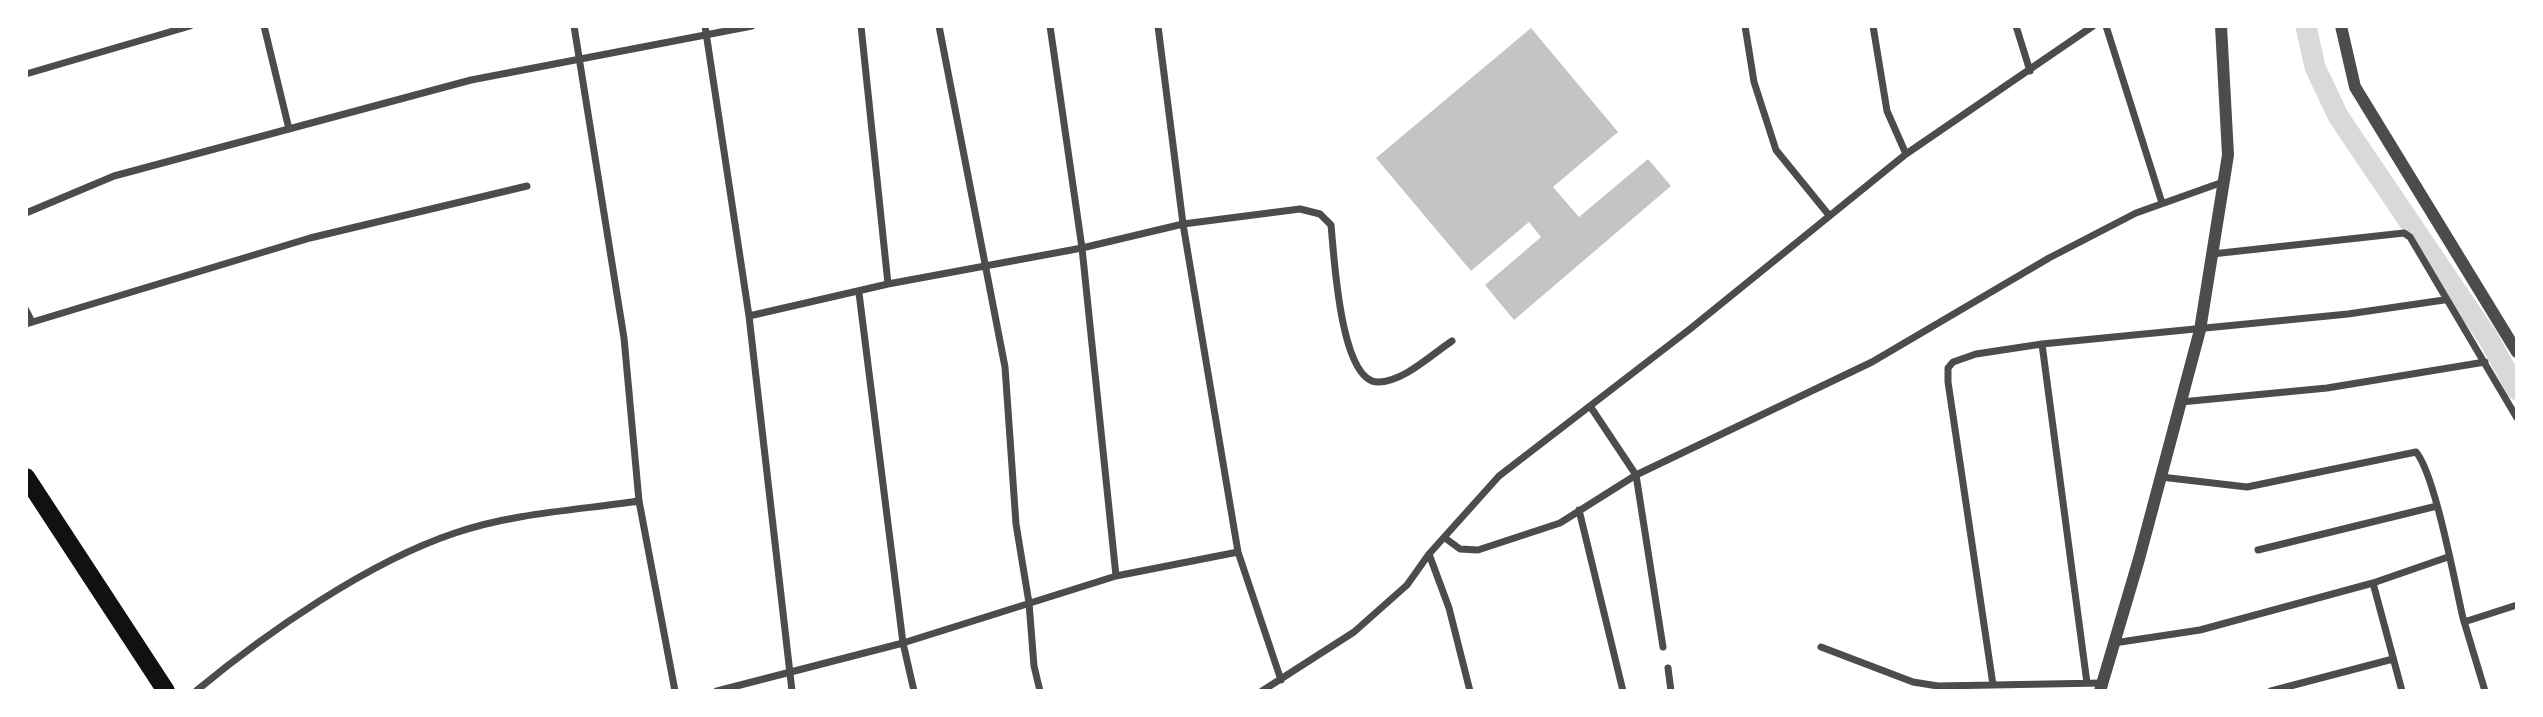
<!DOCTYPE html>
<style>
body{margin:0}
#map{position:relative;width:2543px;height:717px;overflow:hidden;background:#fff;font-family:Raleway,sans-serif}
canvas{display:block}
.frame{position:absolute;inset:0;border:28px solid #fff;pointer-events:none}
</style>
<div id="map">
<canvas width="2543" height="717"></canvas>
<div class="frame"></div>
</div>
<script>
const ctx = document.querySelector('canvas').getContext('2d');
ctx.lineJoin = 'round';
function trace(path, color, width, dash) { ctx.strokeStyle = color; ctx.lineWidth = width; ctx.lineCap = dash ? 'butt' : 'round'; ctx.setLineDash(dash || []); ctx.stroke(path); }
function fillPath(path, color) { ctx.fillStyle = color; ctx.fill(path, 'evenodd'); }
trace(new Path2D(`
 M2306 26 2315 67 2338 116 2488 338 2517 390`), '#d9d9d9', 21);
fillPath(new Path2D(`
 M1531 28 1618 132 1553 187 1579 217 1648 159 1671 186 1514 320 1485 285 1541 237 1529 222 1471 271 1376 158Z`), '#c4c4c4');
trace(new Path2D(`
 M264 26 289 129
 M574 26 624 338 639 501 675 691
 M705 26 749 316 792 691
 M861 26 888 284
 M939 26 1005 367 1016 524 1029 603 1034 666 1040 691
 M1050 26 1082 248 1116 576 1238 552
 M1158 26 1183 224 1238 552 1281 680
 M1745 26 1754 82 1776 150 1828 214
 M1873 26 1887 111 1906 154
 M2016 26 2030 71
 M2106 26 2162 203
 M26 74 190 26
 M26 213 114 176 471 80 752 26
 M2212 254 2404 233 2410 237 2517 418
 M859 293 903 643 914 691
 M26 310 32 322
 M749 316 888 284 1082 248 1183 224 1300 209 1320 214 1331 225C1334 254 1340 382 1378 382 1403 382 1431 355 1452 341
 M26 324 310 238 527 186
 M2042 344 2087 683
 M2181 402 2327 388 2485 362
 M1590 406 1636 475 1663 647
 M2161 477 2247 487 2416 452C2435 474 2455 584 2463 618 2470 642 2478 667 2485 691
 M1579 510 1623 691
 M1445 538 1460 549 1478 550 1560 523 1636 475 1872 362 2049 258 2136 213 2223 182
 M2258 550 2437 506
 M1429 554 1449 608 1470 691
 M2373 583 2402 691
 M2464 622 2517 605
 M2114 643 2200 630 2373 583 2448 557
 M1821 647 1913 682 1938 686 2102 683
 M1668 668 1671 691
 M1993 685 1948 382V368L1953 362 1976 354 2042 344 2348 314 2444 300
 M196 691C266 633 368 562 455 533 513 513 578 510 639 501
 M717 691 903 643 1116 576
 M1262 691 1354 632 1407 585 1429 554 1499 476 1690 329 1906 154 2093 26
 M2271 691 2393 659`), '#4c4c4c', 7);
trace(new Path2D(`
 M2341 26 2355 87 2517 352
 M2100 691 2139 559 2200 330 2228 155 2221 26`), '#4c4c4c', 12);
trace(new Path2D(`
 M26 477 166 691`), '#111', 18);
</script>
